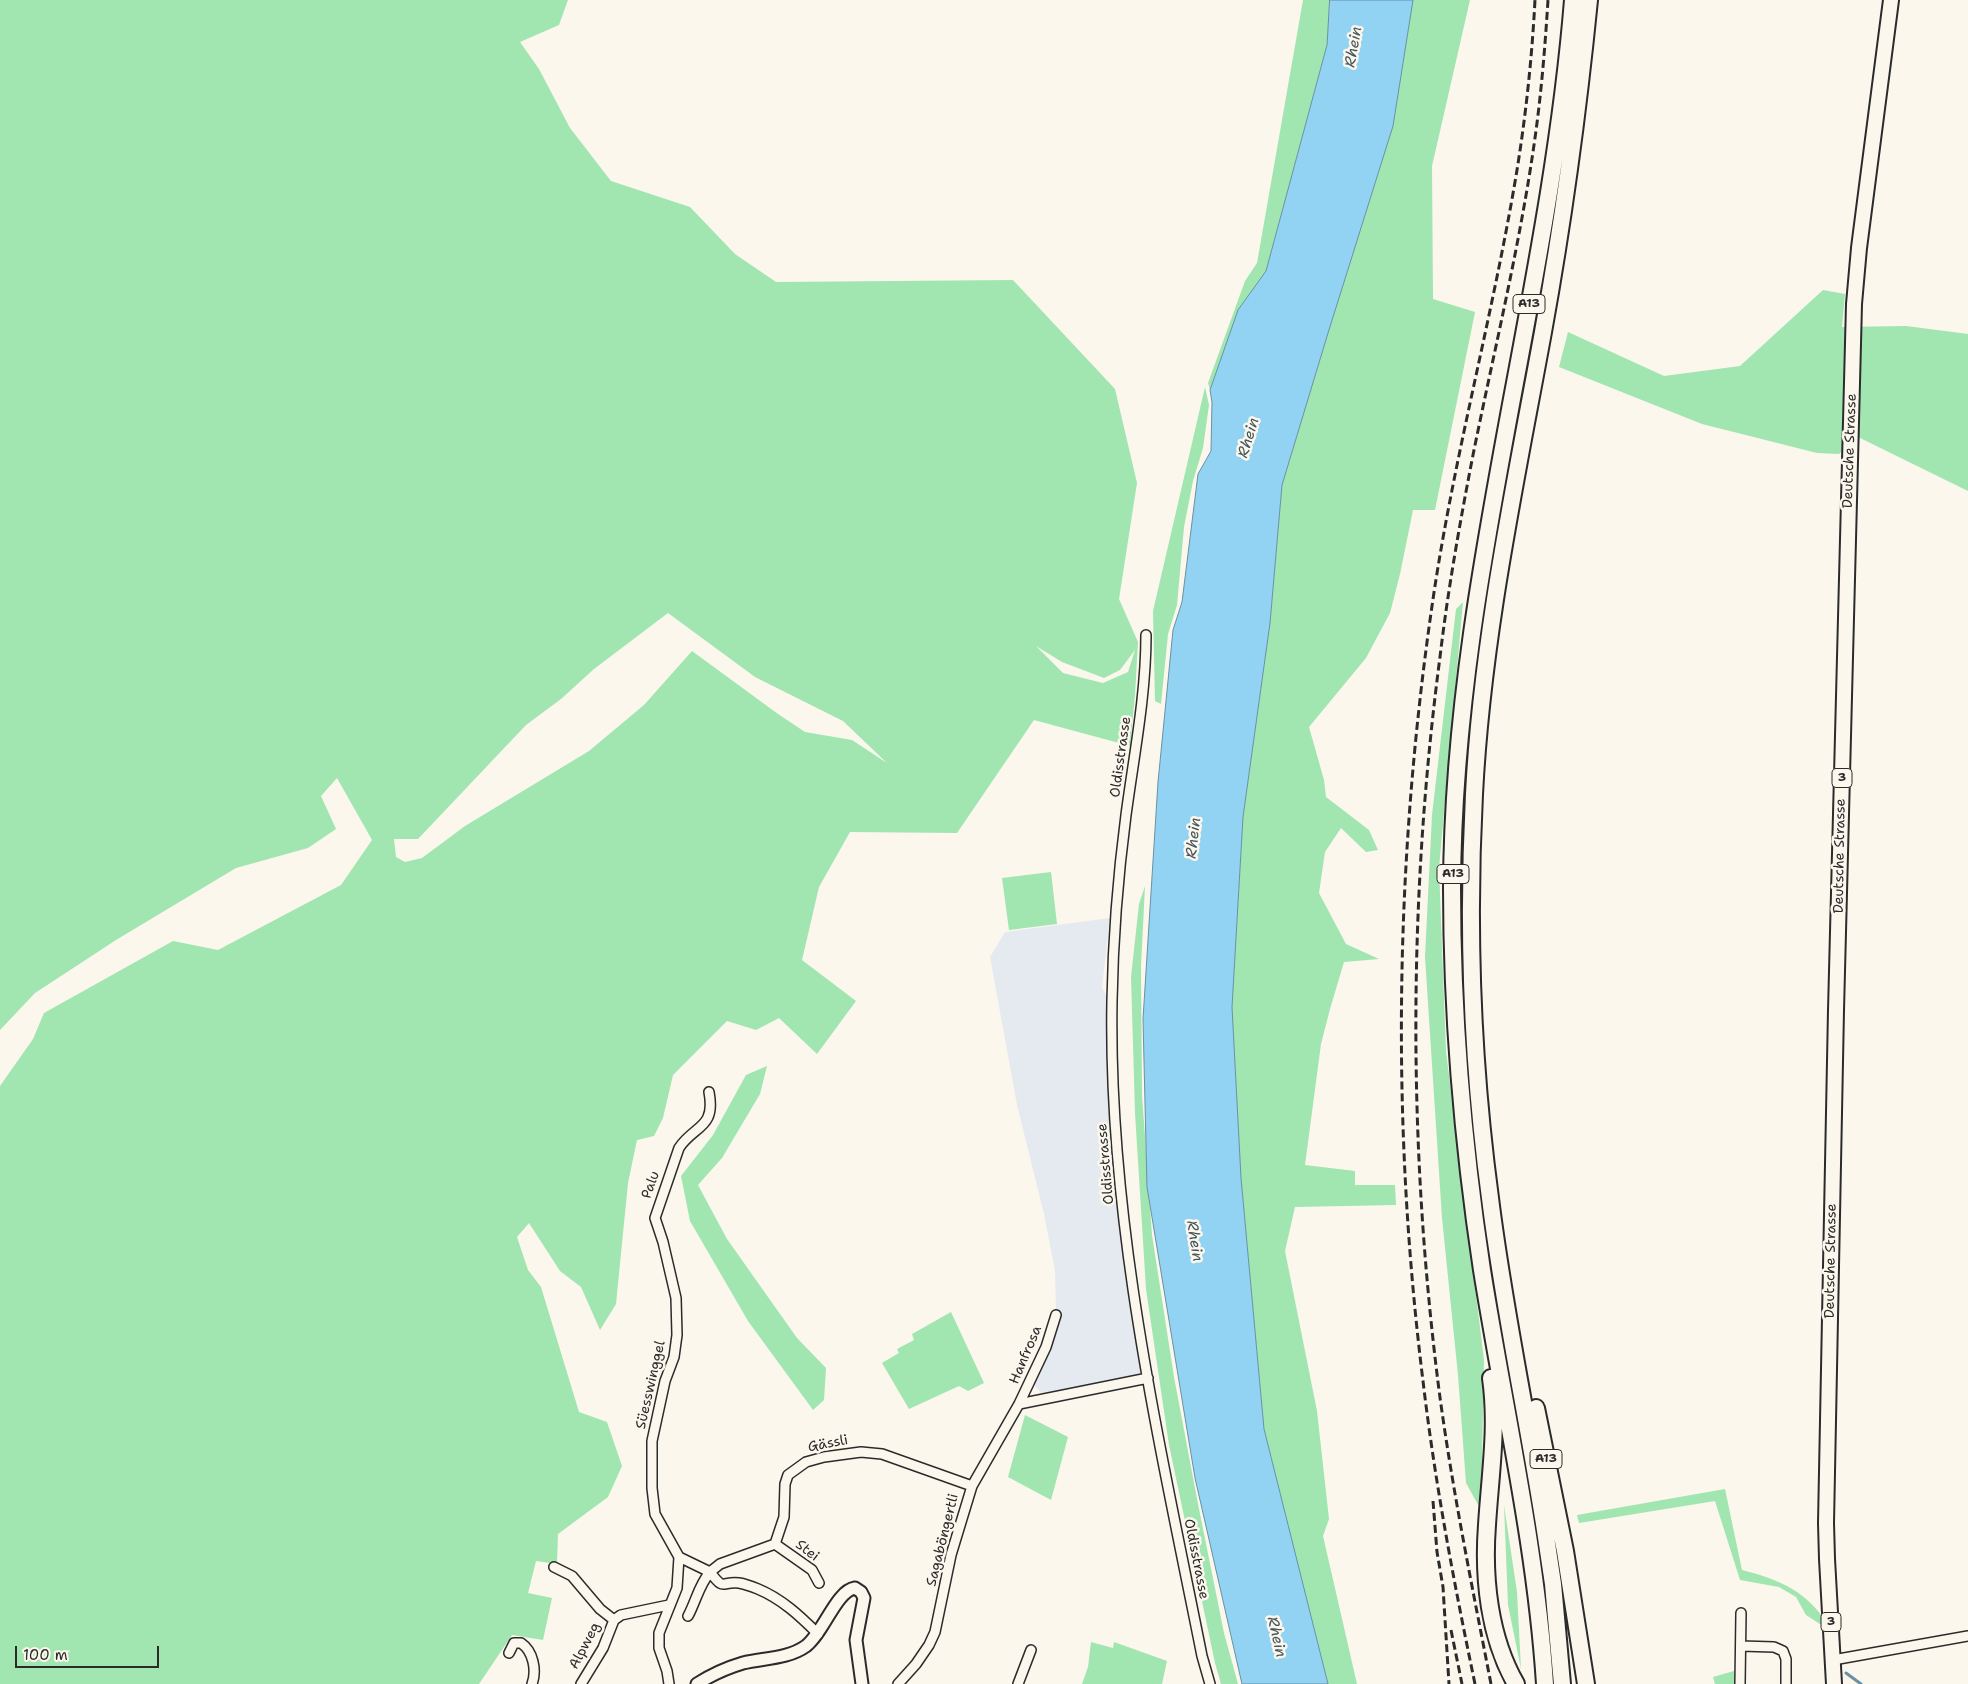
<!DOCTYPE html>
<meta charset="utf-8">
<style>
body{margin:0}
#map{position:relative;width:1968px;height:1684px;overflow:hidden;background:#fbf7ec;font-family:"Shantell Sans",sans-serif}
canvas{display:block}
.scale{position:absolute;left:15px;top:1646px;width:144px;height:22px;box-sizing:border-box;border:2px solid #2b2b2b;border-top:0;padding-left:6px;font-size:15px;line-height:18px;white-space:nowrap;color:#2b2b2b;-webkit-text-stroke:4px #fbf7ec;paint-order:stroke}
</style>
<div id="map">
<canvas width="1968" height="1684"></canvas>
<div class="scale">100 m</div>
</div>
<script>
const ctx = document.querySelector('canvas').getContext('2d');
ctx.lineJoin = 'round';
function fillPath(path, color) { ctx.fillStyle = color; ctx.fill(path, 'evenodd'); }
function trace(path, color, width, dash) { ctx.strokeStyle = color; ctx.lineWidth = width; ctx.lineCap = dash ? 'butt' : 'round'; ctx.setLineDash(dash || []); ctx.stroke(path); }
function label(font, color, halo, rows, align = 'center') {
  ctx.font = font + ' "Shantell Sans",sans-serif'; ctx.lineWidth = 5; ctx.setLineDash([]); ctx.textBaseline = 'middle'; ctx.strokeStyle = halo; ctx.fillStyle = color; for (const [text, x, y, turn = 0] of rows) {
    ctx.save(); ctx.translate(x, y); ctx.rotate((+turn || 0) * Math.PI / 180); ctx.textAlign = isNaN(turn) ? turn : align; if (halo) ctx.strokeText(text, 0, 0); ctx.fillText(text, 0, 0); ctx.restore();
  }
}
fillPath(new Path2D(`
 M1110 918 1102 987 1109 1001 1115 1104 1142 1374 1044 1396 1032 1383 1056 1315 1055 1271 1044 1214 1017 1105 990 957 1005 932Z`), '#e5eaf0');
fillPath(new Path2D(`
 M0 0H568L559 25 520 42 539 69 570 128 611 181 690 207 735 254 776 282 1013 280 1115 389 1137 483 1119 599 1138 642 1135 695 1130 746 1034 720 957 833 850 832 819 887 802 960 856 1001 817 1054 779 1018 756 1030 727 1021 673 1075 663 1118 654 1136 637 1140 628 1183 616 1304 600 1330 581 1287 560 1271 529 1223 517 1237 528 1270 541 1287 579 1412 607 1422 622 1466 608 1497 558 1534 557 1564 536 1561 528 1593 552 1598 543 1640 512 1635 479 1684H0V1086L33 1039 44 1013 173 941 218 950 341 885 372 840 337 778 321 796 336 829 308 848 236 868 116 940 35 993 0 1030ZM668 613 755 677 843 721 887 763 852 740 805 732 778 714 692 651 644 705 589 751 465 826 422 858 405 862 396 857 394 839H418L526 725 561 699 594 669ZM1036 646 1062 662 1104 678 1120 670 1135 650 1128 672 1103 683 1063 673Z
 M1303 0H1330L1327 45 1266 271 1238 310 1210 390 1208 383 1245 281 1257 263Z
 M1413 0H1470L1432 166 1433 299 1475 312 1435 510H1413L1400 574 1390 613 1366 658 1309 727 1324 780 1326 797 1369 830 1378 850 1366 852 1341 828 1325 852 1319 893 1346 944 1379 959 1344 962 1330 1009 1321 1044 1305 1165 1355 1171V1185H1395L1396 1205 1295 1207 1285 1251 1317 1411 1329 1519 1323 1536 1357 1684H1328L1264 1429 1241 1178 1232 1007 1243 817 1270 623 1282 485 1328 333 1393 126Z
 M1823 290 1845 294 1842 327 1906 326 1968 334V491L1858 437 1839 454 1817 453 1702 424 1559 367 1568 332 1664 376 1740 366Z
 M1205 387 1209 405 1203 448 1193 481 1184 527 1177 605 1168 634 1161 704 1155 701 1153 611Z
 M1463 602 1439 868 1446 1051 1484 1360 1481 1510 1466 1483 1458 1375 1442 1218 1425 957 1432 815 1456 609Z
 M1051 872 1057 924 1009 930 1002 878Z
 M1145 886 1141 966 1142 1095 1152 1235 1174 1377 1198 1504 1224 1633 1238 1684H1221L1215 1663 1169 1445 1146 1289 1135 1113 1131 977 1139 904Z
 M767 1066 760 1094 722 1158 698 1185 727 1239 797 1338 826 1368 824 1400 813 1410 748 1321 690 1221 681 1176 713 1135 746 1075Z
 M951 1312 984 1383 968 1391 959 1386 909 1409 882 1363 899 1353 897 1349 914 1340 912 1334Z
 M1025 1415 1068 1437 1051 1500 1008 1477Z
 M1725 1489 1742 1570C1772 1578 1797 1586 1818 1611 1823 1617 1826 1620 1826 1628L1806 1615 1796 1597 1779 1587 1740 1580 1715 1501 1579 1523 1577 1515Z
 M1504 1505 1517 1592 1521 1669 1508 1605Z
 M1091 1642 1113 1648 1114 1642 1167 1661 1162 1684H1082L1088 1667Z
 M1734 1671V1684H1715L1713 1677Z`), '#a1e5b1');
const water = new Path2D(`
 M1330 0H1413L1393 126 1328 333 1282 485 1270 623 1243 817 1232 1007 1241 1178 1264 1429 1328 1684H1242L1195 1478 1147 1187 1143 1019 1158 782 1173 630 1182 602 1198 474 1211 451 1212 402 1210 390 1238 310 1266 271 1327 45Z`);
fillPath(water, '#92d3f3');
trace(water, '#6990a3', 1);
trace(new Path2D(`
 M1846 1673 1861 1684`), '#6990a3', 3);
const minor = new Path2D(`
 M1146 635C1146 695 1134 755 1126 815 1118 876 1113 939 1112 1001 1108 1222 1159 1440 1202 1656L1210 1684
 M1019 1404 1148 1378
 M775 1544 812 1570 819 1583
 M554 1567 572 1576 600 1609 614 1620
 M688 1616C696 1601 699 1585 710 1572L679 1557 655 1514 652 1488V1441L665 1381 674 1357 677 1335 676 1298 663 1242 655 1218 679 1148C694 1125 716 1129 709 1092
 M818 1634C800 1616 782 1599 758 1589 753 1587 745 1584 739 1583 721 1581 725 1592 710 1572L720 1564 775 1544 784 1517 785 1484 788 1475 806 1462 824 1457 861 1452 882 1454 972 1486
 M1741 1646 1774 1647 1783 1651 1786 1659V1684
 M509 1653 514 1643H521C533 1651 537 1670 532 1684
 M1833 1660 1968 1636
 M581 1684 603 1648 614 1620 621 1615 669 1605
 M669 1684 667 1671 659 1648V1633L677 1588 679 1557
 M898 1684 916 1664 929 1645 935 1632 951 1555 972 1486 1019 1404 1046 1347 1056 1315
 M1018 1684 1031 1650
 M1740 1684 1741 1613`);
const tertiary = new Path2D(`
 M697 1684C711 1675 726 1668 743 1663 763 1658 788 1659 806 1646 824 1632 836 1591 855 1588L861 1592 864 1598 856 1640 862 1684`);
const primary = new Path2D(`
 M1834 1684 1827 1559 1826 1523 1836 1010 1854 304 1859 248 1891 0`);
const motorway = new Path2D(`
 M1491 1378C1498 1427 1490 1476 1487 1525 1483 1578 1489 1637 1516 1684
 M1536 1408 1565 1551 1586 1684
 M1545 1684C1536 1545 1504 1408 1482 1270 1463 1144 1452 1016 1452 888 1453 586 1549 298 1573 0
 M1562 1684 1553 1584 1546 1537C1529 1424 1504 1312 1490 1198 1472 1065 1467 928 1474 794 1482 638 1515 485 1543 332 1563 222 1578 111 1589 0`);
trace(minor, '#2b2b2b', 12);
trace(tertiary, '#2b2b2b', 15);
trace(primary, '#2b2b2b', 18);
trace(motorway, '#2b2b2b', 20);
trace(minor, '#fbf7ec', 9);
trace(tertiary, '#fbf7ec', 11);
trace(primary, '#fbf7ec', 14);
trace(motorway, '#fbf7ec', 16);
trace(new Path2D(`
 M1433 1501 1437 1552 1443 1587 1449 1684
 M1451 1630 1462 1684
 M1475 1684C1454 1583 1435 1483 1423 1381 1391 1124 1395 862 1432 606 1453 459 1493 316 1517 170 1526 114 1532 57 1535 0
 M1491 1684C1472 1586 1452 1488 1439 1390 1408 1147 1408 900 1440 657 1448 589 1460 522 1473 455 1494 351 1519 249 1534 145 1541 97 1545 48 1548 0`), '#2b2b2b', 3, [8, 4]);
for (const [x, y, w] of [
 [1529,304,32],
 [1842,778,20],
 [1453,874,32],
 [1546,1459,32],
 [1831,1622,20]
]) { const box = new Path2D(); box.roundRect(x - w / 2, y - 9.5, w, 19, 4); ctx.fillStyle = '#fbf7ec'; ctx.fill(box); trace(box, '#2b2b2b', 1); }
label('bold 12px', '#2b2b2b', null, [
 ["A13",1529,304],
 ["3",1842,778],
 ["A13",1453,874],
 ["A13",1546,1459],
 ["3",1831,1622]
]);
label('14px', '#2b2b2b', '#fbf7ec', [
 ["Deutsche Strasse",1850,451,-88],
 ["Oldisstrasse",1121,757,-82],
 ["Deutsche Strasse",1840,856,-89],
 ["Oldisstrasse",1106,1164,-95],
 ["Palu",651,1185,-70],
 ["Deutsche Strasse",1831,1261,-89],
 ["Hanfrosa",1026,1355,-67],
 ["Süesswinggel",651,1385,-77],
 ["Gässli",828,1444,-11],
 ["Sagaböngertli",943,1540,-76],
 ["Stei",807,1551,37],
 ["Oldisstrasse",1196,1559,79],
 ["Alpweg",585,1646,-62]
]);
label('italic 15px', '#45555d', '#fbf7ec', [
 ["Rhein",1354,47,-80],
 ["Rhein",1249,438,-73],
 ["Rhein",1194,838,-83],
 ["Rhein",1194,1241,81],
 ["Rhein",1276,1637,77]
]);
</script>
